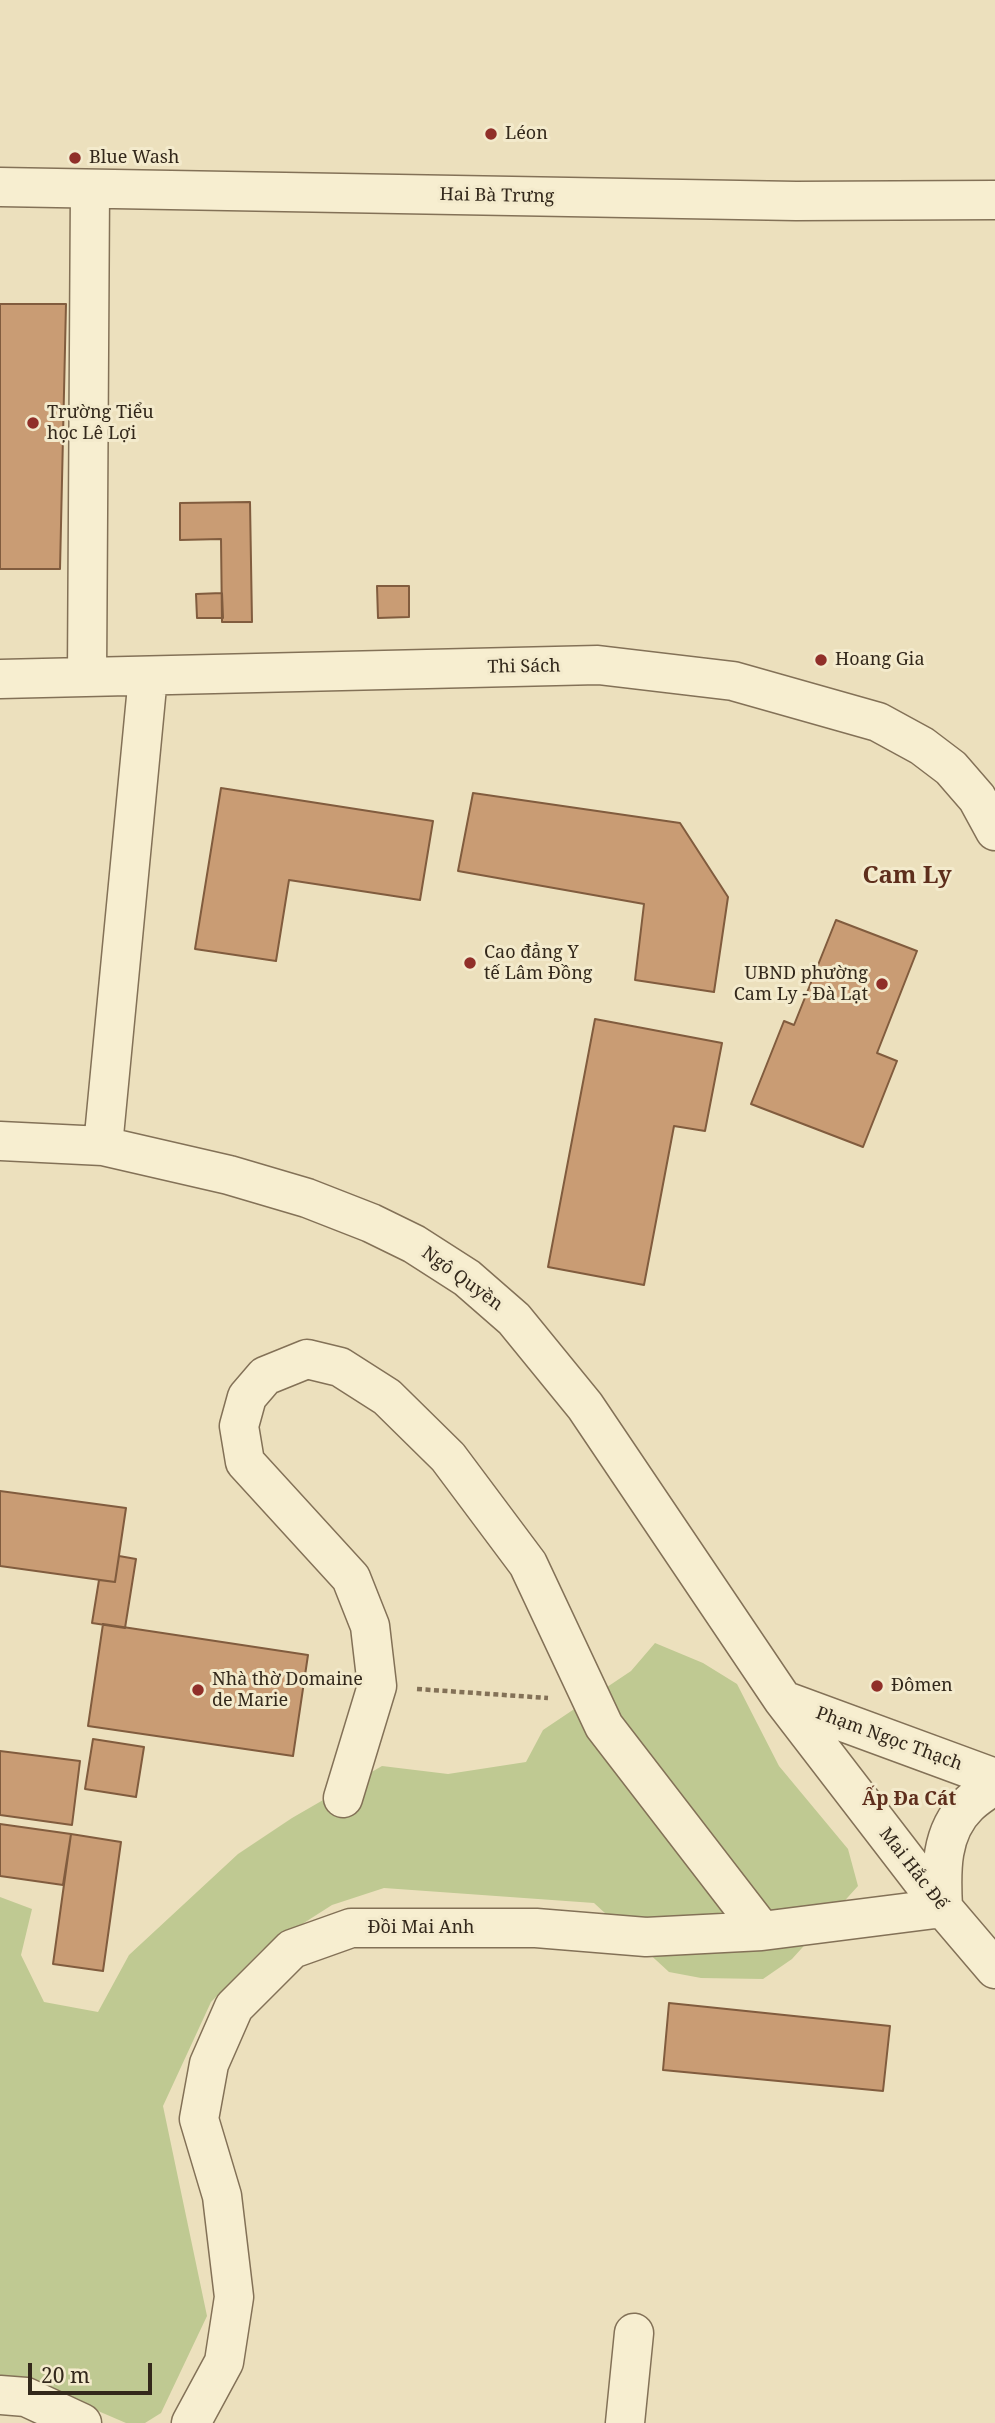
<!DOCTYPE html>
<meta charset="utf-8">
<style>
body{margin:0}
#map{position:relative;width:995px;height:2423px;overflow:hidden;background:#ece0bd;font-family:"Noto Serif",serif}
canvas{display:block}
.scale{position:absolute;left:28px;top:2363px;width:124px;height:32px;box-sizing:border-box;border:4px solid #33281b;border-top:0;padding-left:9px;font-size:21px;line-height:24px;white-space:nowrap;color:#33281b;-webkit-text-stroke:5px #f3eacc;paint-order:stroke}
</style>
<div id="map">
<canvas width="995" height="2423"></canvas>
<div class="scale">20 m</div>
</div>
<script>
const ctx = document.querySelector('canvas').getContext('2d');
ctx.lineJoin = 'round';
function fillPath(path, color) { ctx.fillStyle = color; ctx.fill(path, 'evenodd'); }
function trace(path, color, width, dash) { ctx.strokeStyle = color; ctx.lineWidth = width; ctx.lineCap = dash ? 'butt' : 'round'; ctx.setLineDash(dash || []); ctx.stroke(path); }
function label(font, color, halo, rows, align = 'center') {
  ctx.font = font + ' "Noto Serif",serif'; ctx.lineWidth = 6; ctx.setLineDash([]); ctx.textBaseline = 'middle'; ctx.strokeStyle = halo; ctx.fillStyle = color; for (const [text, x, y, turn = 0] of rows) {
    ctx.save(); ctx.translate(x, y); ctx.rotate((+turn || 0) * Math.PI / 180); ctx.textAlign = isNaN(turn) ? turn : align; if (halo) ctx.strokeText(text, 0, 0); ctx.fillText(text, 0, 0); ctx.restore();
  }
}
fillPath(new Path2D(`
 M655 1643 703 1663 737 1684 779 1766 848 1849 858 1886 792 1959 763 1979 701 1978 669 1972 594 1903 384 1888 332 1905 263 1949 211 2002 163 2106 207 2316 161 2413 145 2423H126L26 2380 0 2378V1897L32 1909 21 1955 44 2002 98 2012 129 1955 238 1854 292 1818 382 1766 448 1774 526 1762 543 1730 631 1671Z`), '#bfc992');
const building = new Path2D(`
 M0 304H66L60 569H0Z
 M250 502 252 622H222L221 539 180 540V503Z
 M377 586H409V617L378 618Z
 M222 593 223 618H197L196 594Z
 M221 788 433 821 420 900 289 880 276 961 195 949Z
 M473 793 680 823 728 897 714 992 635 980 644 904 458 871Z
 M836 920 917 951 877 1053 897 1061 863 1147 751 1104 784 1021 794 1025Z
 M595 1019 722 1043 705 1131 674 1126 644 1285 548 1267Z
 M0 1491 126 1508 115 1582 0 1566Z
 M119 1556 136 1559 125 1628 92 1623 99 1580 115 1582Z
 M103 1624 308 1655 293 1756 88 1726Z
 M93 1739 144 1747 136 1797 85 1789Z
 M0 1751 80 1761 72 1825 0 1815Z
 M0 1824 71 1834 63 1885 0 1876Z
 M71 1834 121 1842 103 1971 53 1964Z
 M669 2003 890 2026 883 2091 663 2070Z`);
fillPath(building, '#c99c74');
trace(building, '#815c3e', 2);
const minor = new Path2D(`
 M0 187 796 201 995 200
 M87 675 90 189
 M0 679 598 665 733 681 878 722 922 746 951 768 977 798 995 831
 M0 1141 103 1146 229 1175 307 1198 371 1223 414 1244 467 1278 514 1319 585 1406 783 1700 943 1908 995 1969
 M103 1146 148 676
 M783 1700 995 1778
 M343 1798 377 1686 370 1626 351 1578 245 1462 239 1426 247 1397 265 1376 307 1359 340 1367 387 1397 448 1457 528 1564 604 1726 762 1931
 M0 2395 26 2397 82 2423
 M191 2423 224 2362 234 2297 222 2196 199 2119 209 2064 234 2007 292 1949 351 1928H536L646 1937 762 1931 943 1908C941 1871 940 1832 968 1805 976 1797 986 1791 995 1785
 M625 2423 634 2333`);
trace(minor, '#837157', 41);
trace(new Path2D(`
 M417 1689 548 1698`), '#837157', 4.5, [5, 3.5]);
trace(minor, '#f7eed0', 38);
for (const [x, y, r, color] of [
 [491,134,7,"#902f29"],
 [75,158,7,"#902f29"],
 [33,423,7,"#902f29"],
 [821,660,7,"#902f29"],
 [470,963,7,"#902f29"],
 [882,984,7,"#902f29"],
 [877,1686,7,"#902f29"],
 [198,1690,7,"#902f29"]
]) { const dot = new Path2D(); dot.arc(x, y, r, 0, 2 * Math.PI); ctx.fillStyle = color; ctx.fill(dot); trace(dot, '#f3eacc', 2.5); }
label('18px', '#33281b', '#f3eacc', [
 ["Léon",505,134],
 ["Blue Wash",89,158],
 ["Trường Tiểu",47,413],
 ["học Lê Lợi",47,434],
 ["Hoang Gia",835,660],
 ["Cao đẳng Y",484,953],
 ["tế Lâm Đồng",484,974],
 ["UBND phường",868,974,"right"],
 ["Cam Ly - Đà Lạt",868,995,"right"],
 ["Nhà thờ Domaine",212,1680],
 ["de Marie",212,1701],
 ["Đômen",891,1686]
], 'left');
label('18px', '#33281b', '#f3eacc', [
 ["Hai Bà Trưng",497,196,1],
 ["Thi Sách",524,667,-1],
 ["Ngô Quyền",462,1279,36],
 ["Phạm Ngọc Thạch",889,1739,20],
 ["Mai Hắc Đế",913,1869,52],
 ["Đồi Mai Anh",421,1928]
]);
label('bold 19px', '#5e2e1c', '#f3eacc', [
 ["Ấp Đa Cát",909,1800]
]);
label('bold 24px', '#5e2e1c', '#f3eacc', [
 ["Cam Ly",907,876]
]);
</script>
